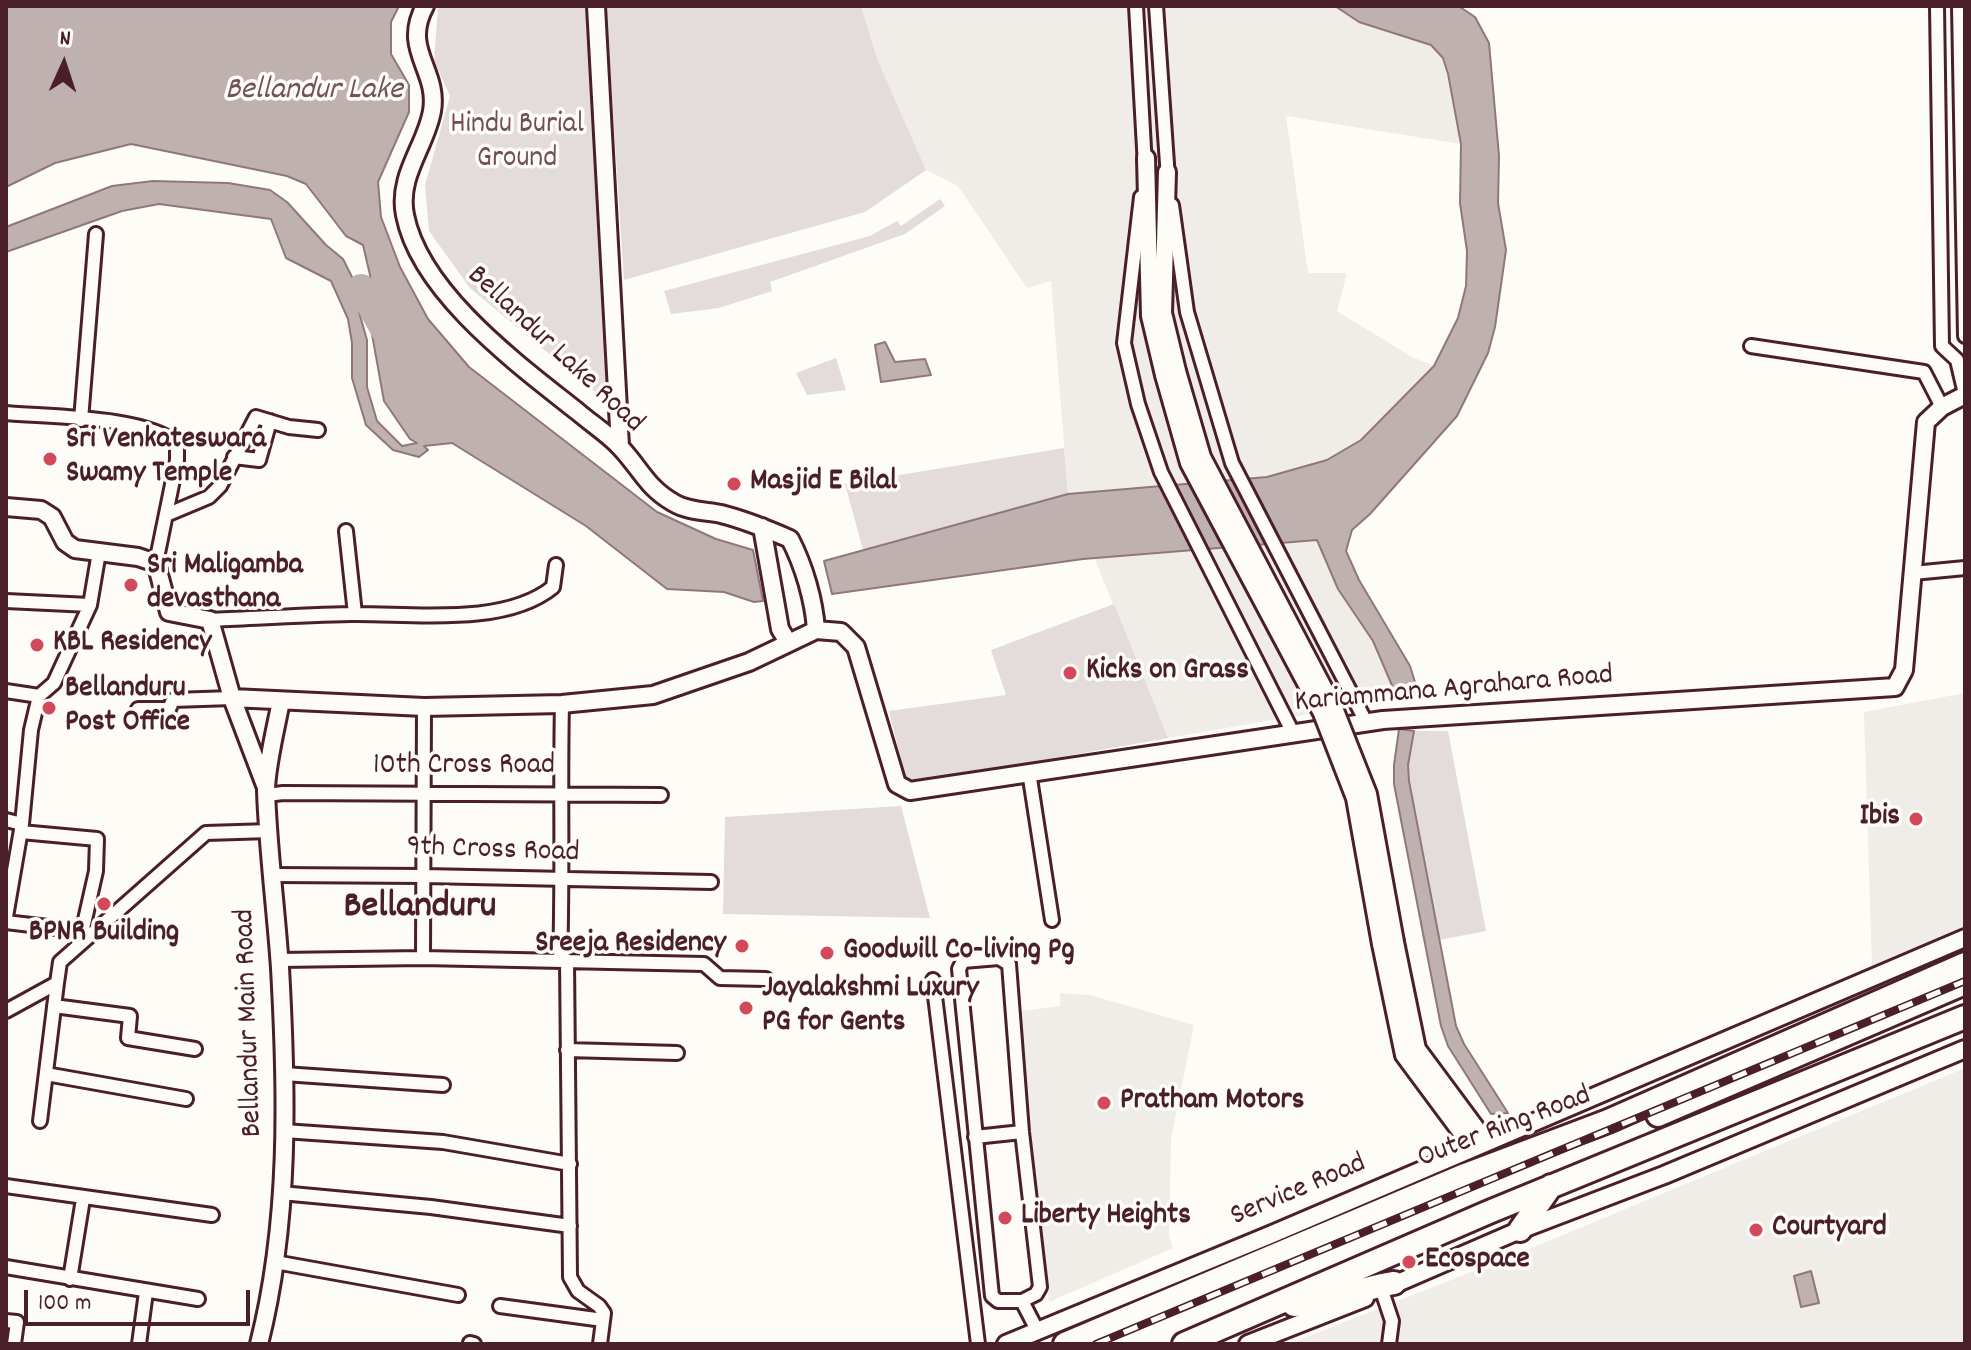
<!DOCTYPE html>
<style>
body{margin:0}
#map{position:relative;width:1971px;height:1350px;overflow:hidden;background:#fdfcf7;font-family:Dekko,sans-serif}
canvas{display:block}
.frame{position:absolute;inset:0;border:8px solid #4a1f2b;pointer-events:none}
.north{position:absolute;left:24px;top:24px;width:80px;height:80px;-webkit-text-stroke:6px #fdfcf7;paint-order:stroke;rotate:3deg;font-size:22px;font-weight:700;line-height:32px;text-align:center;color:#4a1f2b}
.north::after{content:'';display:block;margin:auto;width:28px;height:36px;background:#4a1f2b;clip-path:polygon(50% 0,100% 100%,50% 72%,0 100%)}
.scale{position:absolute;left:24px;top:1290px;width:226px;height:36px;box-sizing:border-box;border:4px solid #4a1f2b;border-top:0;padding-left:10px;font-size:24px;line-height:28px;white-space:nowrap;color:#4a1f2b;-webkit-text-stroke:6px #fdfcf7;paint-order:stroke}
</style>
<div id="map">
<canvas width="1971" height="1350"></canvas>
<div class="frame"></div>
<div class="north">N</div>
<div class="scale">100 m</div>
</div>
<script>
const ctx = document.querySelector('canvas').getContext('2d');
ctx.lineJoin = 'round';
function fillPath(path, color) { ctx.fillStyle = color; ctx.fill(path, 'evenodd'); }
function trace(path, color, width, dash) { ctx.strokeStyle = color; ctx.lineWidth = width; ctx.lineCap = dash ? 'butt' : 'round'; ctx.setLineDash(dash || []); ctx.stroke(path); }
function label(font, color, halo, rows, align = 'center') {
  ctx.font = font + ' Dekko,sans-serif'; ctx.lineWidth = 7; ctx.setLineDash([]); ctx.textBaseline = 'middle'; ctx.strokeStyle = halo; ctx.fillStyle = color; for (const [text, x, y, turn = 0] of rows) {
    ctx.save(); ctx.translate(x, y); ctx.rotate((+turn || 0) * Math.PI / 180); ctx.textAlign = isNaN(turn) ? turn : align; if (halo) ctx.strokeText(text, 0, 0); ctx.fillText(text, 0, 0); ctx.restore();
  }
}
fillPath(new Path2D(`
 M861 6H1335L1360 22 1431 44 1443 58 1461 144 1286 116 1308 273H1347L1337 311 1410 356 1434 366 1361 440 1327 460 1301 468 1363 622 1397 697 1349 707 1168 738 1068 494 1051 281 1027 288 958 186 926 170 878 61Z
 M1965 693V926L1872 966 1864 712Z
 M1060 993 1090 995 1194 1025 1171 1139 1169 1236 1173 1248 1049 1302 1014 1012 1060 1006Z
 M1965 1068V1344H1289L1522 1252Z`), '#f0ece8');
fillPath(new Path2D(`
 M438 6H588L607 402 470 288 429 231 425 185 450 96 434 61Z
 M606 6H861L878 61 926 170 865 212 624 280Z
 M940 199 945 206 905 234 770 282 772 291 719 308 671 314 664 291 870 236 897 221 901 226Z
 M836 358 846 390 807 395 796 373Z
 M1064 448 1068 494 863 550 845 484Z
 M1114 604 1168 738 907 784 889 711 1006 695 991 650Z
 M1414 731H1448L1486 931 1439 940 1409 781 1408 765Z
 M901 806 930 918 723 914 725 817Z`), '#e3dcda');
const water = new Path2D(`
 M6 6H399L391 22V54L409 85V112L378 182 381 217 400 267 428 319 469 367 657 512 716 539 753 550 763 601 754 602 724 592 667 589 586 526 452 443 424 446 428 450 419 457 393 450 366 425 352 378V343L348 319 331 281 286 258 271 219 159 204 122 211 6 252V227L112 186 153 181 228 183 270 190 287 202 326 245 343 259 362 297 359 312 367 340V387L377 421 402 446 417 443 410 439 384 401 370 323V275L363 245 346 236 306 184 287 176 131 144 55 163 6 187Z
 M1335 6 1460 7 1475 17 1489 43 1499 156 1498 203 1506 250 1495 327 1488 353 1457 416 1370 514 1352 530 1346 551 1359 580 1410 666 1419 695 1397 697 1373 641 1338 589 1317 540 1083 559 832 594 824 561 1068 494 1267 477 1327 460 1361 440 1434 366 1458 318 1466 286 1467 251 1460 203 1461 144 1448 74 1443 58 1431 45 1359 22Z
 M885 342 895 362 925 359 931 375 881 382 875 345Z
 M1399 729 1414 731 1408 765 1409 781 1456 1026 1464 1044 1508 1113 1491 1114 1448 1046 1441 1026 1394 784V765Z
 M1811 1271 1819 1303 1801 1307 1794 1276Z`);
fillPath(water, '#c0b1b1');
trace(water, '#91777b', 2);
trace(new Path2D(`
 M352 282 361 288`), '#91777b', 5);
trace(new Path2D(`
 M361 288 388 336`), '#c0b1b1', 28);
const street = new Path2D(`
 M1136 6 1145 166
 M1156 6 1168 178
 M1937 6 1942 346 1957 360 1965 394
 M1959 6 1965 336
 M1141 197 1124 343 1138 404 1161 472 1293 733
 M1172 205 1187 312 1232 463 1366 722
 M1751 346 1924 372 1942 407
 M6 413C48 417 147 416 177 444V460L156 563
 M81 420 96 234
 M234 457 259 460 270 421
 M166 515 209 497 220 486 256 417 289 427 318 430
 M346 531 355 614
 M1913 573 1965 568
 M6 601 90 605
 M210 620C257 618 304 615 351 614 411 613 504 627 553 587L556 565
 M6 691 39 696 54 683 90 605 99 552
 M138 709H169L173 700 232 698
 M1029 772 1052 920
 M267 795 283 793 661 795
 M6 820 22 824
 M21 832 97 839 96 871 82 933
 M274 875 424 876 711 882
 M6 917 22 824 31 730 39 696
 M6 922 73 930 89 936
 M423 958 704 964 720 978 766 979
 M279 960 423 958 424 707
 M560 960C563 875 560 789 562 704
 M567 960 570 1277 578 1291 599 1306 604 1313 600 1344
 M933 980 978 1344
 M54 1006 130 1016 128 1038 195 1049
 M6 1011 57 983 60 962 206 833 270 831
 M567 1050 677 1053
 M46 1074 186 1099
 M284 1074 443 1085
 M40 1121 57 983
 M284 1131 443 1142 570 1164
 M975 1137 1022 1132
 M6 1186 212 1215
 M281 1193 431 1207 570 1226
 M275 1262 458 1295
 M6 1267 198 1299
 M70 1279 83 1199
 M1382 1291 1392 1321 1389 1344
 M1022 1301H998L992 1296 959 969 963 961 999 958 1009 964 1022 1132 1040 1287 1036 1294 1022 1301 1037 1330
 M500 1306 603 1320
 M6 1321 17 1322 14 1344
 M470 1343 474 1344
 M139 1344 146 1292`);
const secondary = new Path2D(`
 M425 6C401 50 439 70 432 111 426 146 397 176 405 215 420 293 519 365 578 412 592 424 608 434 620 447 641 469 646 487 674 503 687 511 706 511 721 514 745 520 767 529 790 539 804 566 814 600 816 630
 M596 6 620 446
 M1146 158 1150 316 1164 375
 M1167 172 1163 313 1177 371
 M6 507 41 510 52 517 65 542 75 549 138 557 156 563 169 612 210 620 232 698 265 785
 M762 527 780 629 788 642
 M232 698 424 707 562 704 653 695 749 662 816 630 841 632 856 647 897 784 910 791 1383 720 1895 687 1904 670 1926 422 1942 407 1965 395
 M1395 942 1417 1049 1486 1142
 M1381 944 1404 1055 1473 1148
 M1386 1288 1520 1230 1664 1175 1965 1049
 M259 1344C290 1222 287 1092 280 968 276 909 268 850 266 791 266 767 276 727 281 701
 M1006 1344 1270 1235 1965 938
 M1248 1344 1365 1298`);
const highway = new Path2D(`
 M1658 1115 1965 983
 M1520 1230 1551 1186
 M1294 1305C1327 1304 1360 1288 1394 1283
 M1065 1344 1465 1175 1608 1121 1965 964
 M1184 1344 1489 1212 1965 1017`);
trace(street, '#4a1f2b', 18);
trace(secondary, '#4a1f2b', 22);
trace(highway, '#4a1f2b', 28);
trace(street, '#fdfcf7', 12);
trace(secondary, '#fdfcf7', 16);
trace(highway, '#fdfcf7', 22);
const rail = new Path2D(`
 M1096 1344 1965 981`);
trace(rail, '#4a1f2b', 8);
trace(rail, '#fdfcf7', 5, [15]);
const secondaryBridge = new Path2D(`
 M1177 371 1202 457 1334 708 1368 794 1395 942
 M1164 375 1189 463 1322 713 1355 798 1381 944`);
trace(secondaryBridge, '#4a1f2b', 22, []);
trace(secondaryBridge, '#fdfcf7', 16);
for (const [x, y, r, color] of [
 [50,459,8,"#d1495b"],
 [734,484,8,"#d1495b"],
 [131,585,8,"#d1495b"],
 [37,645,8,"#d1495b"],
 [1070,673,8,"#d1495b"],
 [49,708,8,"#d1495b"],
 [1916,819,8,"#d1495b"],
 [104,904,8,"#d1495b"],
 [742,946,8,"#d1495b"],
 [827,953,8,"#d1495b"],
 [746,1008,8,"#d1495b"],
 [1104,1103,8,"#d1495b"],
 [1005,1218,8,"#d1495b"],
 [1756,1230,8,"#d1495b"],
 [1409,1262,8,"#d1495b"]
]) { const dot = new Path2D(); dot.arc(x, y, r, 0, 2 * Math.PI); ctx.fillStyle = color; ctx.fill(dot); trace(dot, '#fdfcf7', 3); }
label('30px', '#704e57', '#fdfcf7', [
 ["Hindu Burial",517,127],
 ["Ground",517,161]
]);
label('30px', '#4a1f2b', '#fdfcf7', [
 ["Bellandur Lake Road",554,351,43],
 ["Kariammana Agrahara Road",1454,691,-5],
 ["10th Cross Road",464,768],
 ["9th Cross Road",493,852,2],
 ["Bellandur Main Road",251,1023,-92],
 ["Outer Ring Road",1505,1129,-21],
 ["Service Road",1299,1192,-23]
]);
label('bold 30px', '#4a1f2b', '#fdfcf7', [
 ["Sri Venkateswara",66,442],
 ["Swamy Temple",66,476],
 ["Masjid E Bilal",750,484],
 ["Sri Maligamba",147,568],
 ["devasthana",147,602],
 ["KBL Residency",53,645],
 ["Kicks on Grass",1086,673],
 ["Bellanduru",65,691],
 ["Post Office",65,725],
 ["Ibis",1900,819,"right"],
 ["BPNR Building",104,935,"center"],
 ["Sreeja Residency",726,946,"right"],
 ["Goodwill Co-living Pg",843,953],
 ["Jayalakshmi Luxury",762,991],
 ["PG for Gents",762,1025],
 ["Pratham Motors",1120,1103],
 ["Liberty Heights",1021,1218],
 ["Courtyard",1772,1230],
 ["Ecospace",1425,1262]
], 'left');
label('italic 32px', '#73525a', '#fdfcf7', [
 ["Bellandur Lake",314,93]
]);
label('bold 38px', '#4a1f2b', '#fdfcf7', [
 ["Bellanduru",420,910]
]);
</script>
